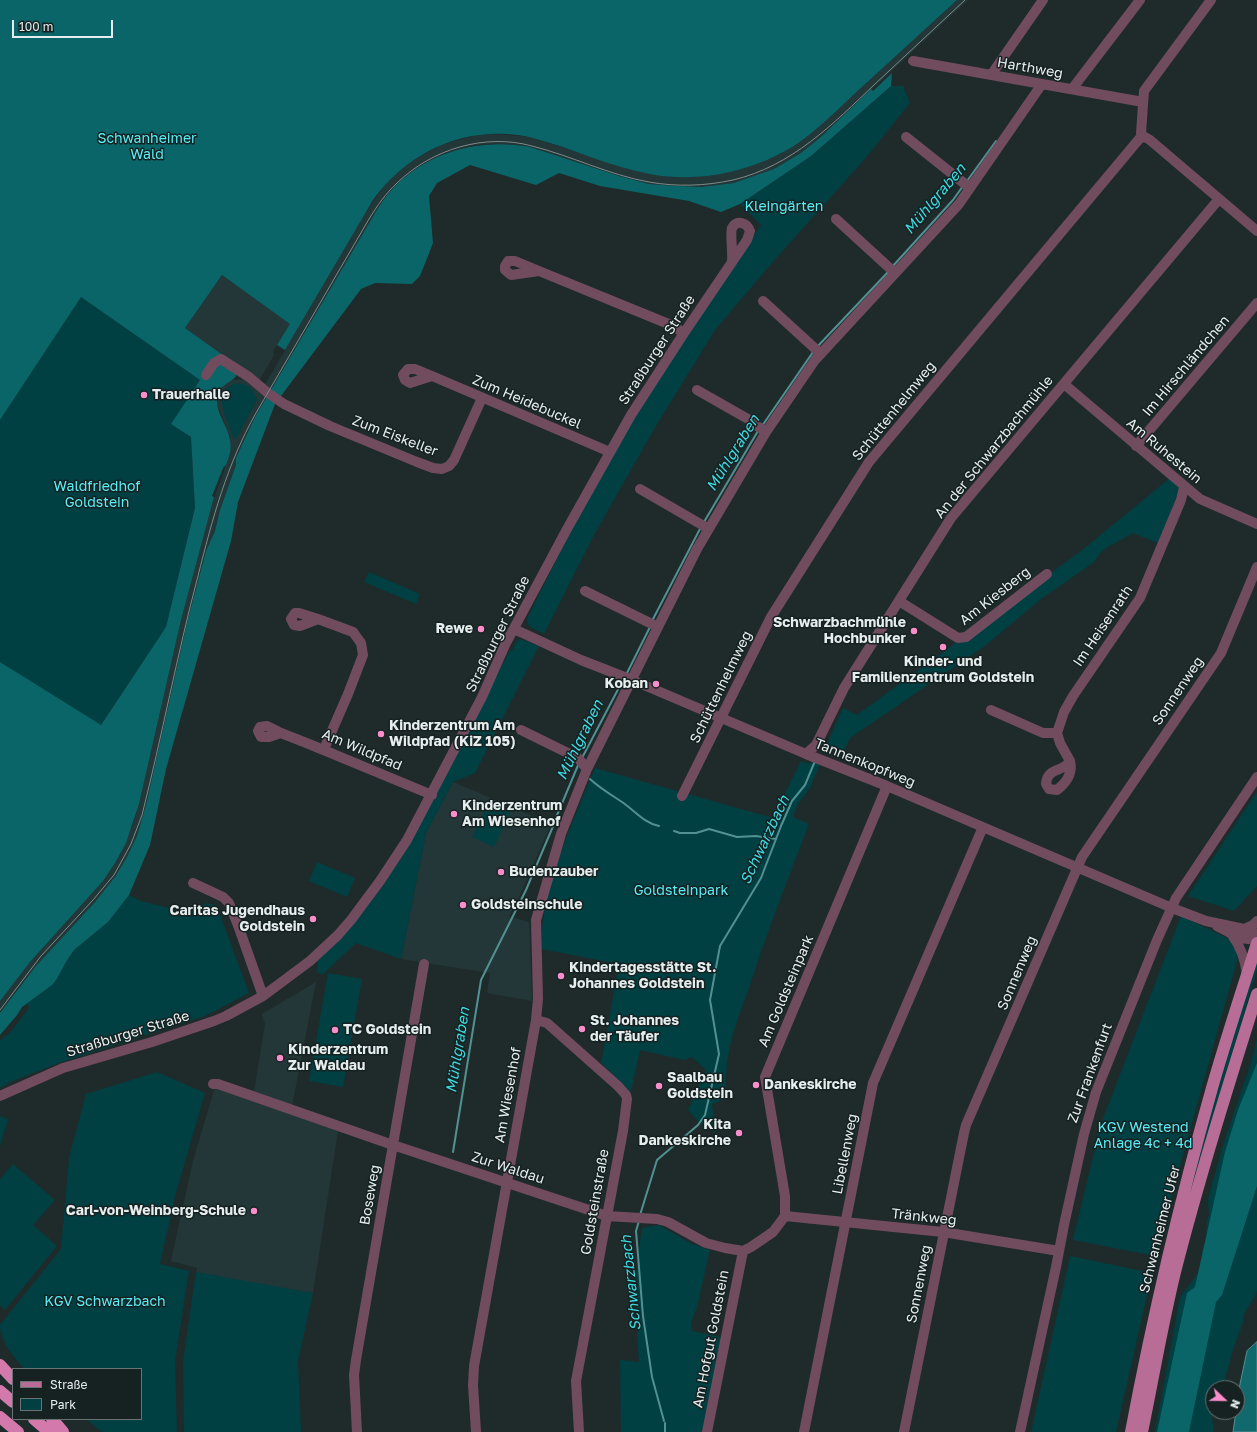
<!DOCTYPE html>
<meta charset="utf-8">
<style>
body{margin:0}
#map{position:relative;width:1257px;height:1432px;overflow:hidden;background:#1f2b2b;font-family:"Golos Text",sans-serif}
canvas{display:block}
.legend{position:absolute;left:12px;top:1368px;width:130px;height:52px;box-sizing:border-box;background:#162122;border:1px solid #697373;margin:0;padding:5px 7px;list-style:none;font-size:12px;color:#e6eded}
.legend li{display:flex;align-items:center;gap:8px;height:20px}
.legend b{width:20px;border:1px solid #697373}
.north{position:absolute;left:1205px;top:1380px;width:40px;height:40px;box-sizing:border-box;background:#162122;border:1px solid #697373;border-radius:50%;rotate:112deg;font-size:11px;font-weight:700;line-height:16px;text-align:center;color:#e6eded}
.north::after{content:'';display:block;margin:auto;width:14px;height:18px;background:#f98fca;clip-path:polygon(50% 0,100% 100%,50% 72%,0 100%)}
.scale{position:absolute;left:12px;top:20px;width:101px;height:18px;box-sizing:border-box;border:2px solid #e6eded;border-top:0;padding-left:5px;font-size:12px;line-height:14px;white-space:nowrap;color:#e6eded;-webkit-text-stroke:3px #162122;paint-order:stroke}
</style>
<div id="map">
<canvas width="1257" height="1432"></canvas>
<ul class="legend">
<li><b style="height:5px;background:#b76d96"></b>Straße</li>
<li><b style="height:11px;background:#003f42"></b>Park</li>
</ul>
<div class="north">N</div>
<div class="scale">100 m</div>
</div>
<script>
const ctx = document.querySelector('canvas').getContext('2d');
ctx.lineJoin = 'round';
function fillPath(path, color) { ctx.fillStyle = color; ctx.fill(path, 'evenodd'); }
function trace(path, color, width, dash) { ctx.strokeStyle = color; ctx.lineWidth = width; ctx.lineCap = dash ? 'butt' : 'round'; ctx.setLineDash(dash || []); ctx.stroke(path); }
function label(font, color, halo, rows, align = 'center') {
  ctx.font = font + ' "Golos Text",sans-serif'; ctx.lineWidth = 3; ctx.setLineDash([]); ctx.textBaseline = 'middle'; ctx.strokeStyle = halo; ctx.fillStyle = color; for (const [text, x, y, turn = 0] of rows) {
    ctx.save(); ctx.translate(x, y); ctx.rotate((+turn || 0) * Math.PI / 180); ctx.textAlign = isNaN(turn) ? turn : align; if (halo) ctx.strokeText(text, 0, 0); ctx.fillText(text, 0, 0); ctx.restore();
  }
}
fillPath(new Path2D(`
 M957 0H968L822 136 801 153 774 169 754 177 734 183 701 187 676 186 649 184 619 176 530 147 518 145 492 144 476 145 446 153 417 169 396 186 379 207 371 220 255 417 236 458V465L220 510 215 531 206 551 187 623 143 816 137 836 127 857 115 877 102 894 36 966 0 1013V1001L30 962 103 881 121 853 133 824 139 804 181 620 211 507 230 454V437L217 404 220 390 228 382 233 380 243 379 247 381 259 390 260 393 364 215 382 189 391 178 412 161 441 145 473 136 490 134 520 136 533 138 636 171 674 177 714 174 729 172 756 164 780 154 802 140ZM234 384 257 400 251 410 223 395 229 386Z
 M222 275 291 324 273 351 274 355 259 381 185 328Z
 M453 782 551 824 520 895 509 916 529 922 532 1001 487 993 490 973 401 959 426 833Z
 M316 982 292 1106 254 1092 265 1024 262 1014Z
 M218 1088 338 1131 313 1293 196 1275 197 1268 171 1261 193 1161 214 1090Z`), '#233738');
fillPath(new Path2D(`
 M891 86H903L910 103 864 160 772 263 715 330 656 426 594 535 544 634 529 626 527 619 528 617C551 571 573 526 597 481 646 393 704 309 761 225L740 204 811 156Z
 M81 297 200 380 171 424 191 437 195 508 166 627 100 726 0 662V420Z
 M239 383C249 385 255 390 257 400L236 439 234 438C227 420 209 388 239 383Z
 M1170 478 1180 486 1173 507 1158 543 1133 533 1103 550 1093 563 1041 599 985 646 850 738 843 753 826 746 843 708 857 715 1081 551Z
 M369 572 420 594 416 604 364 582Z
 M520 639 539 646 475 773 453 782 426 833 401 959 356 943 322 975 317 972 318 960 361 915 381 888 400 859 510 650 512 651 516 642Z
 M801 761 810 764 812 761 820 764 810 788 798 804 793 817 809 824C789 877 768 929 751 982 737 1022 722 1055 727 1098L712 1104 716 1133 699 1122 688 1110 706 1070 692 1057 684 1060 640 1050 631 1092 601 1063 619 964 541 949C542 940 541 930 543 921 551 868 575 817 595 768L773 818Z
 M1257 792V886L1234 911 1188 896Z
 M489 802 510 812 494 847 472 837Z
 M317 862 355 878 347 897 309 881Z
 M129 895 141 901 185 912 207 903 217 906 249 993 205 1016 59 1063 10 1082 0 1088V1040L10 1033 29 1008 27 1003 52 985 74 950 108 922Z
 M1181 916 1227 938 1238 948 1237 961 1155 1256 1073 1240 1101 1124Z
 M1257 958V970L1176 1240 1206 1124Z
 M328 973 362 979 343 1087 309 1081Z
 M1257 1039V1291L1255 1296 1244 1314 1243 1323 1233 1350 1223 1386 1222 1388H1213V1400L1211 1410 1214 1432H1155L1180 1297 1196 1276 1201 1264 1202 1252 1206 1238 1207 1221 1209 1215 1208 1199 1224 1142 1250 1066Z
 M157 1072 205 1093 176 1193 160 1264 189 1271 175 1361 177 1432H102L86 1419H141V1369H24C14 1356 0 1342 0 1325L61 1249 69 1158 86 1094Z
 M0 1116 8 1119 0 1146Z
 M13 1164 55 1200 33 1225 57 1246 5 1310 0 1305V1179Z
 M659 1225 692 1244 710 1250 697 1307 691 1323 692 1331 721 1337 705 1432H621L620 1360 639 1362 634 1290 641 1233 642 1228Z
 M1070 1256 1152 1273 1116 1432H1031Z
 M196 1272 313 1293 298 1361 301 1432H184L183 1361Z`), '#003f42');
fillPath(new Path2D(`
 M0 0H957C926 28 895 57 864 85 844 103 823 125 801 141 780 156 755 166 730 172 704 178 676 179 650 174 610 167 572 148 533 138 471 123 410 149 373 200L285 350 277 345 290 324 222 275 185 328 241 368C238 372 236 378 232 380 227 384 223 385 220 390 210 407 228 424 230 440 232 450 229 458 225 467L224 466 212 496 214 497 181 620 139 804 126 843 115 863 103 881 30 962 0 1001V662L101 725 166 627 195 508 191 437 171 424 200 380 81 297 0 420Z
 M892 73 891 86 811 156 740 204 721 212 689 201 600 186 559 173 536 185 470 165 437 183 429 196 433 243 420 276 412 284 375 283 361 289 275 404 238 502 231 541 166 769 150 845 129 895 108 922 74 950 66 962 56 980 52 985 22 1007 17 1015 0 1035V1013L36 966 95 902 115 877 127 857 137 836 146 805 187 623 206 551 215 531 220 510 236 465V458L255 417 371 220C378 208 386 195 396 185 433 150 481 138 530 147L619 176 649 184 676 186 701 187 734 183 774 169 801 153 822 136 871 89 873 91Z
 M1257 1063V1186L1222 1295 1216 1302 1189 1432H1157L1187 1293 1195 1287 1225 1152 1238 1110Z`), '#0a6569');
const water = new Path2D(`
 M1257 1342V1432H1233L1240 1384 1247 1351Z`);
fillPath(water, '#12696d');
trace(water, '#529193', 1);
trace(new Path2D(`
 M967 181 996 141
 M892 267 953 200 963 186
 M817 347 888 272
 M762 426 813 352
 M704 522 758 431
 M652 621 701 527
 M626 675 650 627
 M582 758 623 680
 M590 779C601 789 610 794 622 802 634 810 644 823 659 826
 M555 820 579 763
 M674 831 680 833H696L709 829 737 837 756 836 776 839
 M453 1152 481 980 526 890 554 824
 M640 1215 657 1160 698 1125 705 1115 719 1054 710 1000 720 946 761 878 781 826 792 801 805 785 815 761
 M639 1221 636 1231 643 1316 652 1377 664 1421
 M665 1423V1432`), '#529193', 2);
trace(new Path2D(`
 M913 61 1143 102
 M991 75 1043 0
 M1072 89 1140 0
 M906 137 970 188
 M1144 137 1141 133 1144 91 1211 0
 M836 219 895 273
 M539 271 511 275 505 270V266L508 261H515L539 271 671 325 684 333
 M763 301 821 354
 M206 375 214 363 221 359 249 377 268 393 284 404 330 426 417 462 433 468 442 469 449 466 454 460 482 398
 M432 376 410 383 405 380 403 375 408 369H415L432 376 610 452
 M1064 384 1200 499 1257 524
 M697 390 755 423 757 426 766 432
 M1136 446 1257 303
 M640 489 709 529
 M585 591 658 627
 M899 601 958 638 966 637 1047 574
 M318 619 300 626 294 625 291 619 295 613H299L318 619 353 632 361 643 363 655 348 694 324 749
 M514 629 581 660 632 680 806 754 887 786 1172 908 1206 921 1244 929 1257 934
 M991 710 1043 733H1057L1064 712 1073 696 1140 598 1181 500 1184 487
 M521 730 578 758 587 769
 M281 733 269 737H261L258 731 260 727 267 726 281 733 309 744 432 795
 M1057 733 1060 743 1070 761C1063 773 1047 767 1046 784L1049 789 1057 790C1066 783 1073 773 1070 761
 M806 754 816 745 844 688 951 518 1219 199
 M682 796 771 617 869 462 1140 138 1145 137 1150 140 1257 231
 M193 883 223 897 229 903 239 928 263 996
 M1217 926 1240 938 1257 940
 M1244 929 1253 925 1257 921
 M1232 935C1241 947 1245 959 1247 974
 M536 1020 547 1023 618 1086 626 1095 627 1099 623 1131 576 1381 579 1432
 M213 1084H218L393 1145 607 1216 657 1219 668 1222 706 1243 725 1248 743 1251 751 1247 773 1232 785 1216
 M0 1096 63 1068 152 1042 214 1021 226 1016 263 996 310 961 338 935 351 920 380 881 407 840 482 697 505 645 567 529 631 415 684 333 747 240 750 231C747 223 737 219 732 228 730 233 733 253 732 261
 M785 1216V1196L765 1077 887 786
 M785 1216 943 1232 1059 1251
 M357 1432 354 1375 356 1360 424 964
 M476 1432 473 1385 474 1366 536 1020 538 999 536 920 561 834 587 769 697 549 766 432 815 360 959 204 1042 84
 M707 1432 743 1251
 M804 1432 873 1083 983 827
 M904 1432 964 1133 966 1125 1082 857 1221 653 1257 567
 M1020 1432 1056 1267 1064 1225 1084 1134 1096 1092 1157 940 1176 898 1257 777`), '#714c5f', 10);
trace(new Path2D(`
 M1131 1432C1153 1316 1180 1201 1212 1088 1226 1039 1242 991 1257 943
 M1142 1432C1153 1379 1162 1325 1175 1272 1199 1178 1228 1086 1257 994`), '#b76d96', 12);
trace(new Path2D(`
 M0 1365 13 1379
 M0 1391 13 1402
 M0 1417 18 1432
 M34 1419 49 1432
 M52 1419 63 1432`), '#d379ab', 12);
trace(new Path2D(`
 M0 1010 41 956 93 900 114 875 131 844 142 815C162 736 177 655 198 576 212 520 227 464 256 413L369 219C377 206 386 193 397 183 432 149 485 133 532 146 572 156 609 175 649 182 677 187 705 186 733 180 792 166 833 124 875 84 905 56 935 28 965 0`), '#7f8989', 1);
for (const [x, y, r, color] of [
 [144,395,4,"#f98fca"],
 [481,629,4,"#f98fca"],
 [914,631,4,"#f98fca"],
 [943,647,4,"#f98fca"],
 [656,684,4,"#f98fca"],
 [381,734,4,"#f98fca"],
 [454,814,4,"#f98fca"],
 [501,872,4,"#f98fca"],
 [463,905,4,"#f98fca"],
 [313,919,4,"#f98fca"],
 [561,976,4,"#f98fca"],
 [582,1029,4,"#f98fca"],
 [335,1030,4,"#f98fca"],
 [280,1058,4,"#f98fca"],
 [756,1085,4,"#f98fca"],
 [659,1086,4,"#f98fca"],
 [739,1133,4,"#f98fca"],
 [254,1211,4,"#f98fca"]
]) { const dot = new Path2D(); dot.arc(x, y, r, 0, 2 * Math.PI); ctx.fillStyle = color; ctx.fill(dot); trace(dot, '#162122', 1.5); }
label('14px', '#e6eded', '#162122', [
 ["Harthweg",1030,68,10],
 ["Straßburger Straße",657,350,-57],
 ["Im Hirschländchen",1186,366,-50],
 ["Zum Heidebuckel",527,402,23],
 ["Schüttenhelmweg",894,411,-51],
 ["Zum Eiskeller",395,436,21],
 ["An der Schwarzbachmühle",994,447,-51],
 ["Am Ruhestein",1164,451,40],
 ["Am Kiesberg",995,596,-38],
 ["Im Heisenrath",1103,626,-56],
 ["Straßburger Straße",498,634,-64],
 ["Schüttenhelmweg",721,687,-64],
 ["Sonnenweg",1178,691,-56],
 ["Am Wildpfad",362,750,23],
 ["Tannenkopfweg",865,763,22],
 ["Sonnenweg",1017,973,-67],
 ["Am Goldsteinpark",786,991,-67],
 ["Straßburger Straße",128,1034,-17],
 ["Zur Frankenfurt",1090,1073,-70],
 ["Am Wiesenhof",508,1095,-80],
 ["Libellenweg",845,1154,-79],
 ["Zur Waldau",508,1168,18],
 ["Boseweg",370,1195,-80],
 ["Goldsteinstraße",595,1202,-80],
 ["Tränkweg",924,1217,6],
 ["Schwanheimer Ufer",1160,1229,-76],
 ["Sonnenweg",919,1284,-79],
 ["Am Hofgut Goldstein",711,1339,-79]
]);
label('14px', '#59eff6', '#162122', [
 ["Schwanheimer",147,139],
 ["Wald",147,155],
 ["Kleingärten",784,207],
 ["Waldfriedhof",97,487],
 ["Goldstein",97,503],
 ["Goldsteinpark",681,891],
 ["KGV Westend",1143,1128],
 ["Anlage 4c + 4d",1143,1144],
 ["KGV Schwarzbach",105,1302]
]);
label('bold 14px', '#e6eded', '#162122', [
 ["Trauerhalle",152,395],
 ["Schwarzbachmühle",906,623,"right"],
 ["Hochbunker",906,639,"right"],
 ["Rewe",473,629,"right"],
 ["Kinder- und",943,662,"center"],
 ["Familienzentrum Goldstein",943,678,"center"],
 ["Koban",648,684,"right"],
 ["Kinderzentrum Am",389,726],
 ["Wildpfad (KiZ 105)",389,742],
 ["Kinderzentrum",462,806],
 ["Am Wiesenhof",462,822],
 ["Budenzauber",509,872],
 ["Goldsteinschule",471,905],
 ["Caritas Jugendhaus",305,911,"right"],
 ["Goldstein",305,927,"right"],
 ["Kindertagesstätte St.",569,968],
 ["Johannes Goldstein",569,984],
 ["St. Johannes",590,1021],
 ["der Täufer",590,1037],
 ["TC Goldstein",343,1030],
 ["Kinderzentrum",288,1050],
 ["Zur Waldau",288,1066],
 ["Saalbau",667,1078],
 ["Goldstein",667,1094],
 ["Dankeskirche",764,1085],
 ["Kita",731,1125,"right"],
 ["Dankeskirche",731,1141,"right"],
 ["Carl-von-Weinberg-Schule",246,1211,"right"]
], 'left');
label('italic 15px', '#3edae1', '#162122', [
 ["Mühlgraben",935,199,-50],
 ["Mühlgraben",733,453,-58],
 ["Mühlgraben",580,740,-64],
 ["Schwarzbach",765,840,-65],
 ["Mühlgraben",458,1050,-81],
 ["Schwarzbach",631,1283,-96]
]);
</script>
